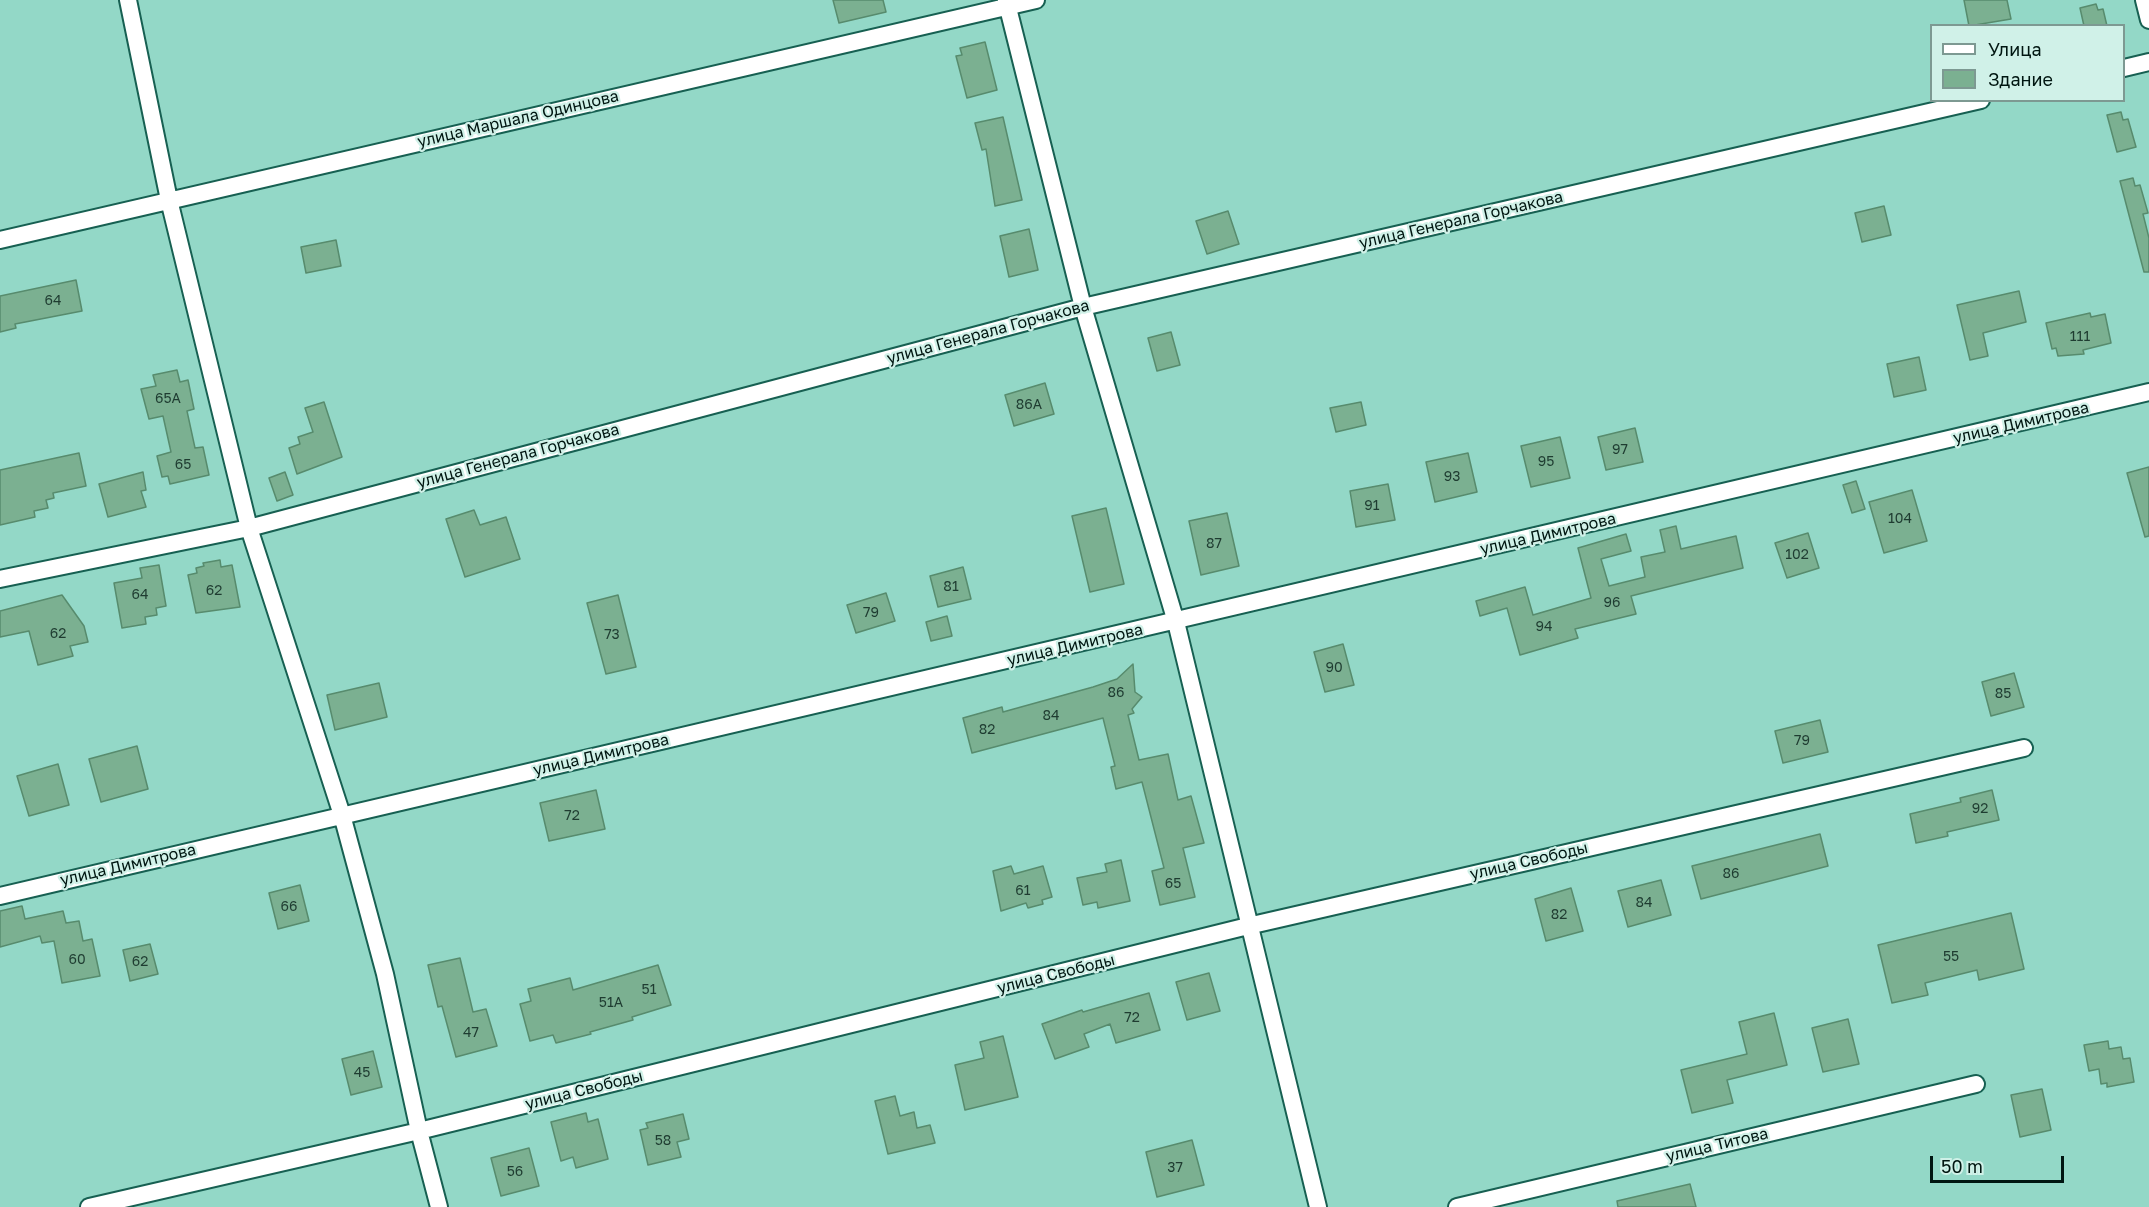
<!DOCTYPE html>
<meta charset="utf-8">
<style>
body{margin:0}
#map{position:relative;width:2149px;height:1207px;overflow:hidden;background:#93d8c7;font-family:"Golos Text",sans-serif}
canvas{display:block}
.legend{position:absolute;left:1930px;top:24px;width:195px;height:78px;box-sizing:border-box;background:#d0f1e8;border:2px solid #7d9992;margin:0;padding:8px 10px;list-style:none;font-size:18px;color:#001611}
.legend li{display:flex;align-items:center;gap:12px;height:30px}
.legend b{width:30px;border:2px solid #7d9992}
.scale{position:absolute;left:1930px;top:1156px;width:134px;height:27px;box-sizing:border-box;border:3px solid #001611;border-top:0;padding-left:8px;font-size:18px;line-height:21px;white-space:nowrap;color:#001611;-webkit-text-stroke:4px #d0f1e8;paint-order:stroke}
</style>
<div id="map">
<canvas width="2149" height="1207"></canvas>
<ul class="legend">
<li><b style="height:8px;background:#fff"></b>Улица</li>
<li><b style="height:16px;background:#7bb091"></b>Здание</li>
</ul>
<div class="scale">50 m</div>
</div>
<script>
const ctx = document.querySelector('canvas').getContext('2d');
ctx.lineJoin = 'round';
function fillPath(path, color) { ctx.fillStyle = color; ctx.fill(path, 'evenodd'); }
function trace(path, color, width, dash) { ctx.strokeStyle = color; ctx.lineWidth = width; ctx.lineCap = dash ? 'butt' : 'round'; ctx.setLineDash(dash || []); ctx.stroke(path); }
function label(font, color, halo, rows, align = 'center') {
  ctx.font = font + ' "Golos Text",sans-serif'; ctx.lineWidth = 4.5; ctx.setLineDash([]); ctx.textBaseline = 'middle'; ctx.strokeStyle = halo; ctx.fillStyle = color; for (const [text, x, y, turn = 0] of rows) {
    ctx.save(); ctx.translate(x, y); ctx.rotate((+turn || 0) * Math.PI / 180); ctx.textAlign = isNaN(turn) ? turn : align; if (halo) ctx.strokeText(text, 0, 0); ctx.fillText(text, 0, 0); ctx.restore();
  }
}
const building = new Path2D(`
 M833 0H883L886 12 839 23Z
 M1964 0H2007L2011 19 1969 26Z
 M2096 4 2098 10 2103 9 2107 26H2084L2080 8Z
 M985 42 997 90 967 98 956 56 962 55 960 48Z
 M2121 112 2123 120 2128 119 2136 147 2117 152 2107 115Z
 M1003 117 1022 200 995 206 986 149 982 150 975 123Z
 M2133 178 2135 186 2140 185 2148 213 2143 214 2149 238V272H2144L2120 181Z
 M1884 206 1891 235 1862 242 1855 213Z
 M1228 211 1239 244 1207 254 1196 221Z
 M1029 229 1038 270 1009 277 1000 236Z
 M336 240 341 266 306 273 301 247Z
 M76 280 82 311 15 324 16 328 0 332V296Z
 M2019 291 2026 322 1983 333 1988 356 1970 360 1957 305Z
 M2090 313 2091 317 2105 314 2111 343 2083 350 2084 354 2058 356 2056 348 2052 349 2046 323Z
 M1171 332 1180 365 1157 371 1148 338Z
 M1919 357 1926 390 1894 397 1887 364Z
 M177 370 180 382 188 380 194 409 187 411 195 448 203 447 209 475 170 484 168 476 162 477 157 456 171 452 163 416 149 419 141 389 156 386 153 375Z
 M1045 383 1054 414 1014 426 1005 395Z
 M324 402 342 457 297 474 289 448 300 444 298 437 313 432 305 408Z
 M1361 402 1366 425 1336 432 1330 408Z
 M1635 428 1643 462 1606 470 1598 437Z
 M1560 437 1570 478 1531 487 1521 446Z
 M79 453 86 486 53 493 54 498 46 500 48 508 34 511 35 517 0 525V470Z
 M1468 453 1477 492 1435 502 1426 462Z
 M2149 467V536L2145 537 2127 473Z
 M143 472 146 490 141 491 146 507 108 517 99 484Z
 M285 472 293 495 277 501 269 478Z
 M1856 481 1865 509 1852 513 1843 485Z
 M1388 484 1395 520 1356 527 1350 491Z
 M1912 490 1927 541 1884 553 1869 502Z
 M1106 508 1124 584 1090 592 1072 516Z
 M474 510 480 525 506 517 520 559 465 577 446 519Z
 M1227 513 1239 566 1201 575 1189 521Z
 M1676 526 1681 549 1736 536 1743 568 1631 596 1636 614 1575 629 1578 638 1520 655 1507 608 1480 616 1476 601 1525 587 1533 615 1591 598 1578 548 1626 534 1631 551 1601 559 1609 586 1645 577 1641 557 1665 552 1660 530Z
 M1808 533 1819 568 1787 578 1775 543Z
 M220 560 221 567 232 565 240 607 196 613 188 575 197 573 196 568 204 566 203 563Z
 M159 565 166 606 156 608 157 615 145 617 146 624 122 628 114 583 142 578 140 568Z
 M963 567 971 599 938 607 930 576Z
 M886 593 895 621 856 633 847 605Z
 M62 595 84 626 88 642 70 646 73 656 38 665 29 631 0 637V611Z
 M618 595 636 667 606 674 587 603Z
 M947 616 952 636 931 641 926 622Z
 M1343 644 1354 685 1325 692 1314 652Z
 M1133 664 1135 692 1142 697 1132 709 1134 713 1128 715 1139 760 1168 754 1178 800 1191 796 1204 843 1183 848 1195 897 1160 905 1152 871 1164 868 1142 782 1116 789 1111 767 1115 766 1103 718 972 753 963 718 1002 707 1003 712 1093 687 1117 679Z
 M2014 673 2024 707 1991 716 1982 682Z
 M379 683 387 717 335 730 327 695Z
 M1820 720 1828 752 1783 763 1775 731Z
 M137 746 148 789 101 802 89 759Z
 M58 764 69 805 29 816 17 776Z
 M596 790 605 829 549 841 540 803Z
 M1992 790 1999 820 1947 832 1948 836 1916 843 1910 814 1961 802 1960 798Z
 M1820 834 1828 866 1701 899 1692 866Z
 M1121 860 1130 901 1098 908 1097 902 1083 905 1077 878 1107 872 1105 864Z
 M1011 866 1014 874 1043 866 1052 897 1042 900 1043 904 1028 908 1026 903 1001 911 993 871Z
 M1661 880 1671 915 1628 927 1618 891Z
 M300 885 309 921 278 929 269 893Z
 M1571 888 1583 931 1546 941 1535 899Z
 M22 906 25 919 63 911 66 923 79 921 83 941 92 939 100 976 62 983 54 941 42 943 40 936 0 947V911Z
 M2011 913 2024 969 1979 980 1977 970 1925 983 1928 995 1892 1003 1878 945Z
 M150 944 158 974 130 981 123 950Z
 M460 958 473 1012 486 1009 497 1046 456 1057 442 1006 438 1007 428 965Z
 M658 965 671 1005 632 1017 633 1020 590 1032 591 1034 556 1043 553 1035 530 1041 520 1004 531 1001 528 989 570 978 573 990Z
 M1209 973 1220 1011 1187 1020 1176 982Z
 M1149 993 1160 1030 1116 1043 1110 1024 1084 1034 1089 1047 1055 1059 1042 1024 1082 1010 1083 1012Z
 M1774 1013 1787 1065 1727 1080 1733 1103 1692 1113 1681 1070 1747 1054 1739 1022Z
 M1848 1019 1859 1064 1823 1072 1812 1028Z
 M1003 1036 1018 1097 965 1110 955 1065 984 1058 980 1042Z
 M2108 1041 2109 1049 2121 1047 2123 1059 2130 1058 2134 1082 2107 1087V1083L2101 1084 2099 1069 2089 1071 2084 1045Z
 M373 1051 382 1087 351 1095 342 1059Z
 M2042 1089 2051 1130 2020 1137 2011 1095Z
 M895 1096 900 1116 914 1112 917 1128 930 1125 935 1143 888 1154 875 1101Z
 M586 1113 588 1122 598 1119 608 1159 576 1168 573 1157 561 1161 551 1122Z
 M683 1114 689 1139 677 1142 681 1157 648 1165 640 1130 648 1128 646 1123Z
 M1192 1140 1204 1185 1157 1197 1146 1152Z
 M529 1148 539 1186 501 1196 491 1158Z
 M1690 1184 1696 1207H1618L1617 1201Z`);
fillPath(building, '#7bb091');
trace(building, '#578b6d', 1.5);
const street = new Path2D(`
 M128 0 169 200 249 528 342 815 385 974 419 1131 439 1207
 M1006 0 1083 307 1176 622 1318 1207
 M2144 0 2149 20
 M2124 68 2149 62
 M0 240 1036 0
 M0 579 249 528 1083 307 1981 100
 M0 896 2149 392
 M89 1207 419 1131 1248 926 2024 748
 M1457 1207 1976 1084`);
trace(street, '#176052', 20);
trace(street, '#fff', 16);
label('14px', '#1f3c31', null, [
 ["64",53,301],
 ["111",2080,337],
 ["65А",168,399],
 ["86А",1029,405],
 ["97",1620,450],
 ["95",1546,462],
 ["65",183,465],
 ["93",1452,477],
 ["91",1372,506],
 ["104",1900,519],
 ["87",1214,544],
 ["102",1797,555],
 ["81",951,587],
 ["62",214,591],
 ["64",140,595],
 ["96",1612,603],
 ["79",871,613],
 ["94",1544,627],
 ["62",58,634],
 ["73",612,635],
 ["90",1334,668],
 ["86",1116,693],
 ["85",2003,694],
 ["84",1051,716],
 ["82",987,730],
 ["79",1802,741],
 ["92",1980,809],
 ["72",572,816],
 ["86",1731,874],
 ["65",1173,884],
 ["61",1023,891],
 ["84",1644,903],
 ["66",289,907],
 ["82",1559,915],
 ["55",1951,957],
 ["60",77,960],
 ["62",140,962],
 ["51",649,990],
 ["51А",611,1003],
 ["72",1132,1018],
 ["47",471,1033],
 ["45",362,1073],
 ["58",663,1141],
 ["37",1175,1168],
 ["56",515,1172]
]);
label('16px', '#001611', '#d0f1e8', [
 ["улица Маршала Одинцова",518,119,-13],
 ["улица Генерала Горчакова",1461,220,-13],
 ["улица Генерала Горчакова",988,332,-15],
 ["улица Димитрова",2021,423,-13],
 ["улица Генерала Горчакова",518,456,-15],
 ["улица Димитрова",1548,534,-13],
 ["улица Димитрова",1075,645,-13],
 ["улица Димитрова",601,755,-13],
 ["улица Свободы",1529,861,-13],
 ["улица Димитрова",128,865,-13],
 ["улица Свободы",1056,974,-14],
 ["улица Свободы",584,1090,-14],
 ["улица Титова",1717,1145,-13]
]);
</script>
